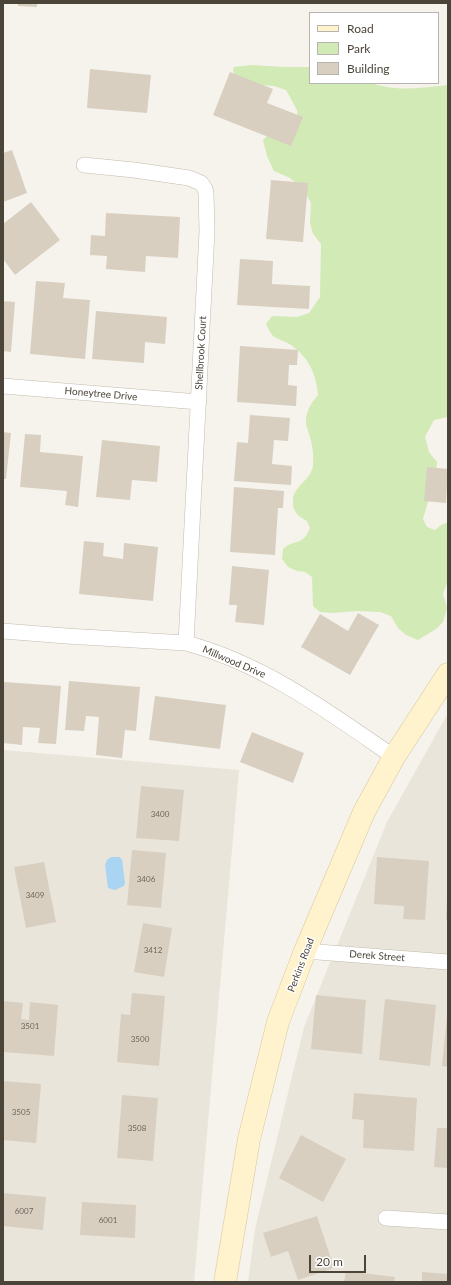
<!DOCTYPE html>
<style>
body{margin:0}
#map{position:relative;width:451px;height:1285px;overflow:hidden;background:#f6f3ec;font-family:Lato,sans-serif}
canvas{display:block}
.frame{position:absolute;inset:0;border:4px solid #4b4439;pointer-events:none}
.legend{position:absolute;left:309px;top:12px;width:130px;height:72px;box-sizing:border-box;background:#fff;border:1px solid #b7b4b0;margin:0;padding:5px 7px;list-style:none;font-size:12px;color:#4b4439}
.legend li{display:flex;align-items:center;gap:8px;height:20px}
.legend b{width:20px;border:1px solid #b7b4b0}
.scale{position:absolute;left:309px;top:1255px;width:57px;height:18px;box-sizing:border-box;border:2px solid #4b4439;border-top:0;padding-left:5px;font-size:12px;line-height:14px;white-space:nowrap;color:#4b4439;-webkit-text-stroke:3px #fff;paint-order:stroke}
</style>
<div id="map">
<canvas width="451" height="1285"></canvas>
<div class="frame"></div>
<ul class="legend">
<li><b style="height:5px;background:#fff3cd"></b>Road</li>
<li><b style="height:11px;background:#d2eab5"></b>Park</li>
<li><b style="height:11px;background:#d8cfc1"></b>Building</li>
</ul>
<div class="scale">20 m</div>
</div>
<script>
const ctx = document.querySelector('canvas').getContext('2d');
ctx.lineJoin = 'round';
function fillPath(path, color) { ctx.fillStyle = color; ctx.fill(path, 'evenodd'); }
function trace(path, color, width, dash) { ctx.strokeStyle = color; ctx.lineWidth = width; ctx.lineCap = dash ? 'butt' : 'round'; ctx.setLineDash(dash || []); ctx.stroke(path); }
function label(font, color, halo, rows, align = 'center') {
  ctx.font = font + ' Lato,sans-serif'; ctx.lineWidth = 3; ctx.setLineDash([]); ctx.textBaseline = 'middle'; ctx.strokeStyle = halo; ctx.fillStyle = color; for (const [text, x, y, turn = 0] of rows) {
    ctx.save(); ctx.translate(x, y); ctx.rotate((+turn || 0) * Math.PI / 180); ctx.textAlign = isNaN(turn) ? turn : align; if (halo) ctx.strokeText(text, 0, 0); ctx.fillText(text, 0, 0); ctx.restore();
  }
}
fillPath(new Path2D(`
 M448 713V1282H248L255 1229 304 1027 387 822Z
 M3 750 239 770 194 1282H3Z`), '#eae5da');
fillPath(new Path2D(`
 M251 65 284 67H310V83H371C396 92 422 88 448 85V417L434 420 425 437 429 452 437 462 436 474 423 519 427 527 435 530 441 525 448 522V580L443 594 447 608 443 622 436 629 418 640 406 635 398 628 391 616 380 612 357 611 333 613 320 612 313 606 312 577 305 572 297 571 288 567 282 559 283 549C296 538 302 547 310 528L307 521C299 517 293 512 293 503 291 486 313 480 313 464 314 454 312 443 309 434 308 429 305 424 306 419 307 409 312 402 318 395 316 373 309 358 291 345 286 341 277 340 272 335 270 332 268 328 266 324L272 316 297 317 309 313 320 297 321 244 313 234 310 223 311 203 302 187 288 177 274 171 267 156 263 140 271 132 298 123 297 110 286 90 274 86 255 85 236 78 233 70 234 67Z`), '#d2eab5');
fillPath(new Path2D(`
 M111 857H119L122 859 125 883 124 886 115 890 108 888 105 865 107 860Z`), '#a9d4f2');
fillPath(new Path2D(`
 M18 3H37V7L18 6Z
 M90 69 151 75 147 113 87 108Z
 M230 72 273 89 267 103 303 117 291 146 213 115Z
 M12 150 27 193 3 202V153Z
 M271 180 308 183 303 242 266 239Z
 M31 202 60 240 15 275 3 259V224Z
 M106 213 180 217 178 258 146 256 145 272 106 269 107 256 90 255 91 235 105 236Z
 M240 259 273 261 272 284 310 286 309 309 237 305Z
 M36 281 65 283 63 298 90 300 85 359 30 354Z
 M3 301 15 302 11 352 3 351Z
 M96 311 167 317 165 344 145 342 144 363 92 359Z
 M240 346 298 350 297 365H289L288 385 297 386 296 406 237 402Z
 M250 415 290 418 288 441 274 440 272 464 292 466 291 485 234 481 237 442 248 443Z
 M3 432 11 433 6 479H3Z
 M25 434 41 435 40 452 83 456 78 507 65 505 67 491 20 487Z
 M102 440 160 446 157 482 132 480 130 500 96 497Z
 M427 467 448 469 446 503 424 501Z
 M234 487 284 491 283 508H278L275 555 230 552Z
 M84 541 104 543 103 556 123 559 124 543 158 547 153 601 79 594Z
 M232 566 269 570 264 625 235 622 237 605H229Z
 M358 613 379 625 350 675 301 647 320 614 348 631Z
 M69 681 140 687 136 731 125 730 122 758 96 755 99 717 86 716 84 731 65 730Z
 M4 682 61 686 56 744 38 743 40 728 23 727 22 745 3 743Z
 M155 696 226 705 220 749 149 740Z
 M252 732 304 753 293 783 240 762Z
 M141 786 184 790 179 841 136 838Z
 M132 850 166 853 161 908 127 905Z
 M377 857 429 861 425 920 403 919 404 906 374 904Z
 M44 862 56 922 26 928 14 867Z
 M447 901H448V920H446Z
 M143 923 172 928 164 977 134 972Z
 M132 993 165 996 159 1066 117 1062 121 1014 130 1015Z
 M316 995 366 1000 362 1054 311 1049Z
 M385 999 436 1005 430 1066 379 1060Z
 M3 1001 23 1003 21 1019 29 1020 30 1002 58 1005 54 1056 3 1052Z
 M447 1016H448V1067L442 1066Z
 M3 1081 41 1084 36 1143 3 1140Z
 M354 1093 417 1098 414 1151 363 1148 364 1120 352 1119Z
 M122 1095 158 1098 153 1161 117 1158Z
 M437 1128H448V1168L434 1167Z
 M301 1135 346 1159 323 1202 279 1178Z
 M3 1193 46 1197 43 1230 3 1226Z
 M82 1202 136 1205 135 1238 80 1235Z
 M317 1216 334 1268 298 1280 288 1251 271 1257 263 1233Z
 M346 1271 395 1277 394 1282H344Z
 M422 1272 448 1274V1282H422Z`), '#d8cfc1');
const street = new Path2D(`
 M84 165 134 170 189 178 201 183 205 189 206 193 207 231 186 643
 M3 386 199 402
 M3 631 66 636 186 643C264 664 329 712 394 757
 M305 951 448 962
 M386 1218 448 1222`);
const secondary = new Path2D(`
 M225 1282 249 1139 278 1022 305 951 364 812 394 757 448 674`);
trace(street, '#c2bbae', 16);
trace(secondary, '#d6c79b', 23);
trace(street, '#fff', 15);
trace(secondary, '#fff3cd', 22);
label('8px', '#6e675b', null, [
 ["3400",160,814],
 ["3406",146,879],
 ["3409",35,895],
 ["3412",153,950],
 ["3501",30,1026],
 ["3500",140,1039],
 ["3505",21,1112],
 ["3508",137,1128],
 ["6007",24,1211],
 ["6001",108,1220]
]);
label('10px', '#4b4439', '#fff', [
 ["Shellbrook Court",201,353,-87],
 ["Honeytree Drive",101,394,5],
 ["Millwood Drive",234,662,23],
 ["Derek Street",377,956,4],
 ["Perkins Road",301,965,-69]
]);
</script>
